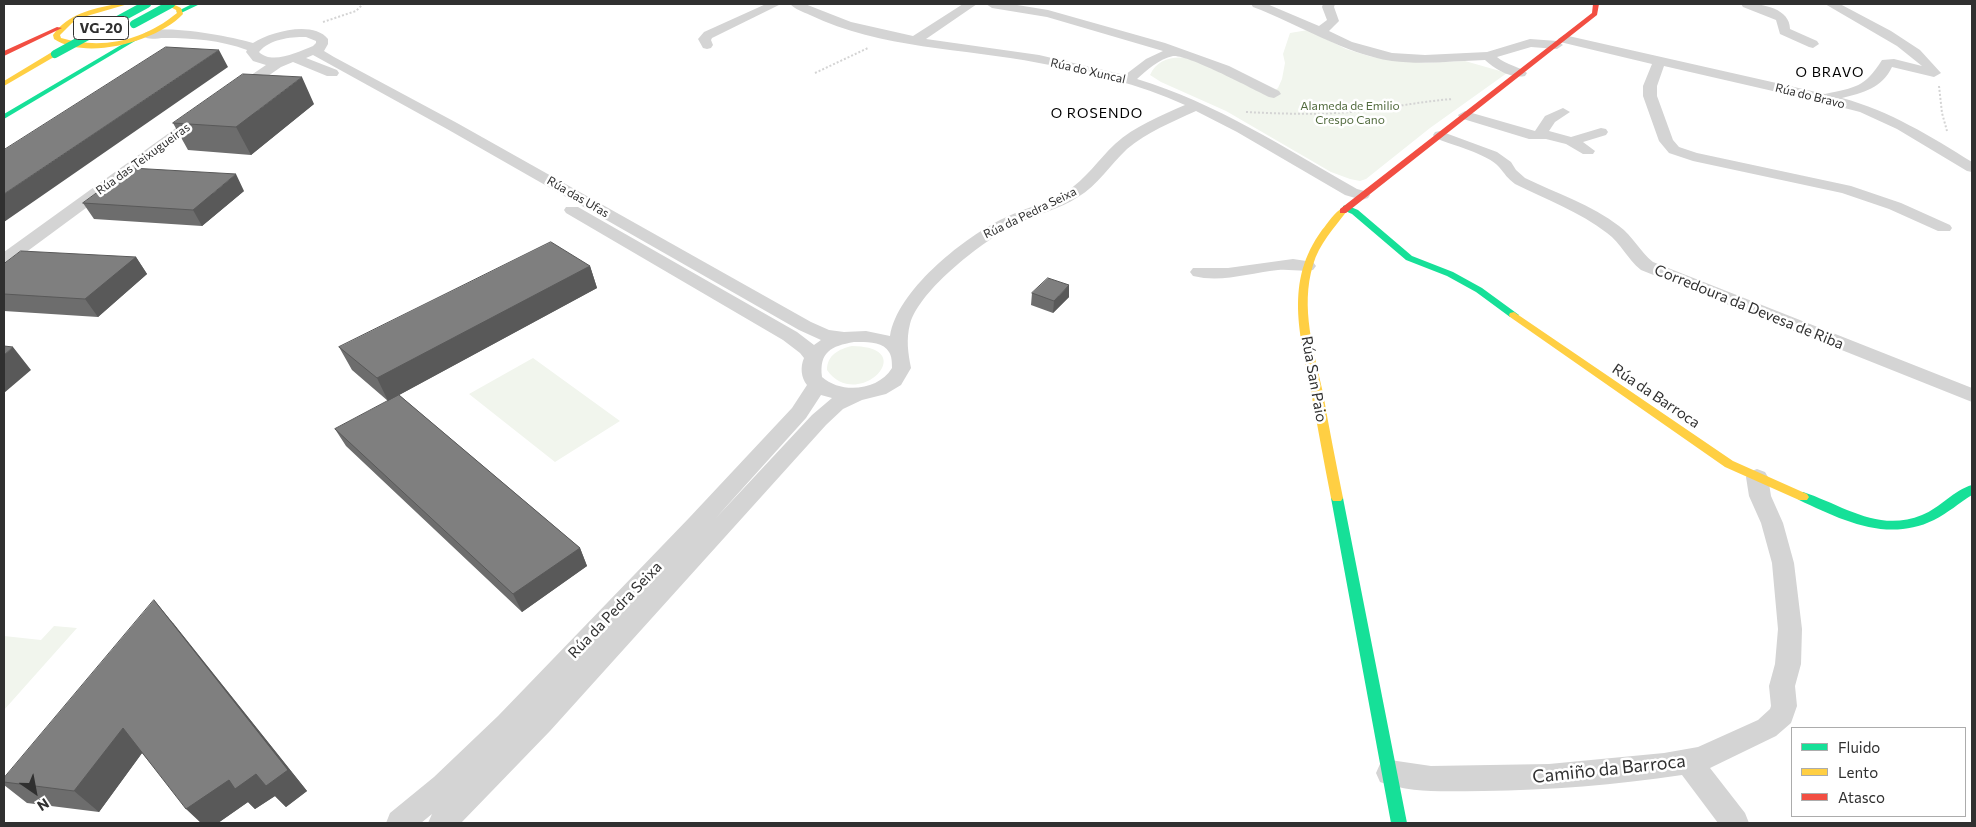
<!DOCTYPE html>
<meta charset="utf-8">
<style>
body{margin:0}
#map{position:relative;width:1976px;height:827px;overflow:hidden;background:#fff;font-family:Commissioner,sans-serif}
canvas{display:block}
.frame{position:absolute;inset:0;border:5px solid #303030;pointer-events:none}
.legend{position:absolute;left:1791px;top:727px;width:175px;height:90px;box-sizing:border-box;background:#fff;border:1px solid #acacac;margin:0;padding:6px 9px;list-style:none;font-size:15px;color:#303030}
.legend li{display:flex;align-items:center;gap:10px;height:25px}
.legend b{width:25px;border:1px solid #acacac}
.north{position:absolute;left:10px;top:767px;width:50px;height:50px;-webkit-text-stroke:4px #fff;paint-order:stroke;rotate:147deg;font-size:14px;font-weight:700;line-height:20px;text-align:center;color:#303030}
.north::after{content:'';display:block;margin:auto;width:18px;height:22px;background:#303030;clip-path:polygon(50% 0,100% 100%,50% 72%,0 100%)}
</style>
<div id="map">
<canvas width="1976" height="827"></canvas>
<div class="frame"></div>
<ul class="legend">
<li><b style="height:6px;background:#16e098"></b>Fluido</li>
<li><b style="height:6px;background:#ffcf43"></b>Lento</li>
<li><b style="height:6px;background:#f24e42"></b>Atasco</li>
</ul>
<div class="north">N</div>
</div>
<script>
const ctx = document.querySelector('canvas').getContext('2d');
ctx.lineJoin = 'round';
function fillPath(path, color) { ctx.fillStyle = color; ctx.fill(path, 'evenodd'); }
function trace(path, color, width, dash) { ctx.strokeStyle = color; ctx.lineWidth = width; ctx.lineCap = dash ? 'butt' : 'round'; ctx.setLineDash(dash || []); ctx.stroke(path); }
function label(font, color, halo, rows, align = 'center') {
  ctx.font = font + ' Commissioner,sans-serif'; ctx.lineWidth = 5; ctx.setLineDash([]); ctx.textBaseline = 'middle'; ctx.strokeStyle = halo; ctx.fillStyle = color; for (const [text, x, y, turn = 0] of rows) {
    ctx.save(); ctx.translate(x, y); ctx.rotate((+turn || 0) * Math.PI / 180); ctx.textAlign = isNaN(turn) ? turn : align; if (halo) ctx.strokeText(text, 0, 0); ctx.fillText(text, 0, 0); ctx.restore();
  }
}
fillPath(new Path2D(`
 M1308 30 1346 49 1372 57 1424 63 1465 61 1507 73 1430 128 1366 179 1360 181 1350 179 1331 172 1226 111 1161 82 1150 75C1157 58 1176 55 1192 59L1269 95 1278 88 1282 79 1285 63 1283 54 1290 33Z
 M852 346C923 347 857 413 827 370 827 355 839 349 852 346Z
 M533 358 620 421 555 462 469 394Z
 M54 626 77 628 4 710V636L41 640Z`), '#f1f5ed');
trace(new Path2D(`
 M323 22 356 11 363 4
 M815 73 868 48
 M1939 86 1942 113 1947 131
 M1246 112C1284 114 1323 115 1361 111 1392 108 1422 101 1453 99`), '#d4d4d4', 2, [2, 2]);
fillPath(new Path2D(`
 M766 4H781L712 38 711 40 713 45 711 48 707 49 703 48 698 39 704 32Z
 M790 4H805L851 22 913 36 963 4H977L926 39 1039 55 1125 75 1146 59 1163 51 1047 17 992 8 986 4H1011L1048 10 1165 43 1229 66 1279 91 1281 94 1274 98 1269 97C1253 89 1187 54 1173 56 1159 59 1147 70 1137 79 1216 103 1285 148 1357 189L1368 192 1370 195 1368 198 1362 200 1345 195 1237 132 1196 111C1172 122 1147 132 1127 149 1110 165 1098 185 1078 197 1059 210 1036 214 1016 224 984 240 920 289 910 324 906 340 908 352 911 368L901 385 886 394 862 400 843 409 826 425 550 731 461 823H428L432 814 421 823H386L390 813 434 777 498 716 689 518 792 408 807 385C801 378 800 367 804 358L800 353 783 340 566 213 564 210 566 207H578L797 332 814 345 821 340 799 330 447 129 313 55 306 58 337 70 339 73 337 76H327L293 62 281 67 242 94H232L230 91 232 88 266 65 253 61 246 52 247 50C220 40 193 38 164 38 157 38 147 41 142 35 154 21 235 37 253 43 270 32 313 20 328 39V44L324 51 334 57 457 123 811 322 829 330 844 332 866 331 890 336C897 291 961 240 1000 220 1021 209 1045 204 1066 192 1086 179 1098 160 1115 144 1135 126 1160 116 1185 105 1139 84 1088 72 1039 63 963 48 881 49 810 15 803 12 795 9 790 4ZM306 37 316 41V43L313 46C298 52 272 65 259 52 270 39 289 37 306 37ZM854 342C865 342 883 341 889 352 892 356 892 364 892 368 878 391 841 394 822 377 819 352 831 346 854 342ZM821 395 832 398 812 415 715 519 806 418Z
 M1251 4H1267L1319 26 1327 20 1322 7 1323 4H1335L1334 7 1339 21 1329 31 1352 42 1392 53 1425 55 1487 52 1530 39 1557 41 1563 45 1557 49 1531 47 1497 57C1506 65 1521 67 1527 73L1525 76C1511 79 1495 69 1485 60 1454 61 1423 65 1392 61 1344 54 1299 24 1253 7Z
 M1741 4C1758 3 1790 7 1790 29L1817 41 1819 44 1813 48 1809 47 1780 34 1776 20 1743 7Z
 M1825 4H1840L1891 31 1920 50 1941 73 1934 77 1892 67C1882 88 1863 93 1842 98 1890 111 1930 136 1972 162V172L1967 171 1897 129 1860 112 1825 103 1664 66 1657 86V96L1673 140 1679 147 1697 153 1851 186 1901 203 1950 225 1952 228 1950 231H1938L1889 209 1842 193 1693 161 1669 153 1659 141 1643 96V86L1652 64 1560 42 1558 39 1564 35 1825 94C1856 87 1864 88 1882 60L1894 59 1922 66 1897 46Z
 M1563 108 1570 112 1555 122 1549 131 1571 137 1601 128 1606 129 1608 132 1606 135 1583 142 1595 151 1593 154H1583L1566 144 1546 139H1529L1460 118 1458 115 1465 111 1535 131 1545 116Z
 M199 114 204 115 206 118 204 121 10 264 4 265V252L194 115Z
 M1440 131 1497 152 1511 162 1516 170 1525 178C1556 193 1592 205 1619 226 1633 236 1640 252 1653 262L1972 388V402L1641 270C1627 259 1621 243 1607 233 1580 212 1545 199 1515 184 1507 178 1505 174 1499 167 1488 154 1452 145 1435 138L1433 135 1435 132Z
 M1293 259 1313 262 1316 266 1313 270C1302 272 1290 269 1278 270 1249 273 1222 283 1193 276L1190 272 1193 268H1228Z
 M1757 469 1765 472 1768 477 1771 496 1783 523 1794 563 1802 629 1801 664 1795 686 1797 706 1791 723 1776 736 1710 768 1745 813 1749 823H1718L1682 775C1616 785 1550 790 1483 791 1449 791 1413 794 1380 782L1376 773 1380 764 1390 760 1431 766 1549 764 1664 753 1698 747 1758 720 1770 709 1771 706 1769 686 1775 664 1778 629 1772 563 1761 523 1749 496 1746 477 1749 472Z`), '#d4d4d4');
fillPath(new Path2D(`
 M192 4H200L181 13 176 12Z
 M133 38 137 40 135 41 4 119V114Z
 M1346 205 1358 210 1412 256 1453 272 1482 288 1519 315 1518 317H1510L1476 292 1447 276 1406 260 1352 214 1343 210V206Z
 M1972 485V495C1959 503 1948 513 1934 520 1887 543 1842 520 1799 500L1797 497 1799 494 1803 492C1843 505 1878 533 1922 515 1940 508 1954 490 1972 485Z
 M1337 493 1341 495 1343 498 1407 823H1391L1331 498 1333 495Z`), '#16e098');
fillPath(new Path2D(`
 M116 4H128L80 18 72 23 60 35 61 38C102 50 143 41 177 13L176 10 165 4H173L181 8 183 14C158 41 87 61 54 39L53 35C68 14 91 9 116 4Z
 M52 52 59 54 4 86V81Z
 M1343 208 1347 211C1334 228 1319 244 1313 265 1300 308 1314 351 1323 393 1329 428 1336 463 1343 498L1341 501H1333L1331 498C1324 463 1318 428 1311 392 1300 334 1284 282 1322 230 1328 223 1335 211 1343 208Z
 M1514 312 1733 461 1807 494 1809 497 1807 500H1799L1725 467 1510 317 1509 315 1510 313Z`), '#ffcf43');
fillPath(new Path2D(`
 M1593 4H1599L1597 15 1346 213H1340V209L1592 13Z
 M57 27 62 28 4 56V51Z`), '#f24e42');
trace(new Path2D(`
 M134 24 171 4
 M55 54 147 4`), '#16e098', 8);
fillPath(new Path2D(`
 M314 104 251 155 188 150 173 123Z
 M244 191 202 226 94 219 83 203Z
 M136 257 147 274 98 317 4 311V264Z
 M590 266 597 288 399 395 580 548 587 566 522 612 346 446 335 429 388 401 352 370 339 347Z
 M1032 293 1069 297 1053 313 1031 305Z
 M173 623 307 791 286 807 275 796 255 809 248 802 218 823H201L142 753 99 812 27 803 4 785V778Z`), '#6d6d6d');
fillPath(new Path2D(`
 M219 50 228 67 4 222V194Z
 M302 77 314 104 251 155 236 127Z
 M236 174 244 191 202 226 193 210Z
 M136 257 147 274 98 317 85 299Z
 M590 266 597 288 388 401 377 378Z
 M1069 285V297L1053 313 1054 301Z
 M13 347 31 370 4 393V355Z
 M580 548 587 566 522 612 513 594Z
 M154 600 173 623 307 791 286 807 275 796 255 809 248 802 218 823H201L186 809Z
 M123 728 145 749 99 812 74 791Z`), '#595959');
const building = new Path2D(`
 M166 47 219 50 4 194V150Z
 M243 74 302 77 236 127 173 123Z
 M131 168 236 174 193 210 83 203Z
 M551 242 590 266 377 378 339 347Z
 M21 251 136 257 85 299 4 294V264Z
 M1048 278 1069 285 1054 301 1032 293Z
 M4 346 13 347 4 355Z
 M399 395 580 548 513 594 335 429Z
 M154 600 288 770 266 786 256 774 235 789 229 780 186 809 123 728 74 791 4 782V778Z`);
fillPath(building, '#7f7f7f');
trace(building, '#595959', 1);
label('12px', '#303030', '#fff', [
 ["Rúa do Xuncal",1088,71,13],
 ["Rúa do Bravo",1810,96,14],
 ["Rúa das Teixugueiras",143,159,-36],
 ["Rúa das Ufas",578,197,30],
 ["Rúa da Pedra Seixa",1030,213,-26]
]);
label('12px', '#526b3e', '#fff', [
 ["Alameda de Emilio",1350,106],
 ["Crespo Cano",1350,120]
]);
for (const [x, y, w] of [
 [101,28,55]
]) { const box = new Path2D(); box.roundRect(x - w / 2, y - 11.5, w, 23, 4); ctx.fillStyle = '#fff'; ctx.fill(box); trace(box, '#303030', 1); }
label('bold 14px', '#303030', null, [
 ["VG-20",101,28]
]);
ctx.letterSpacing = '1px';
label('14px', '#000', '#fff', [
 ["O BRAVO",1830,72],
 ["O ROSENDO",1097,113]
]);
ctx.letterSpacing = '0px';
label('15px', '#303030', '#fff', [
 ["Corredoura da Devesa de Riba",1749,307,22],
 ["Rúa San Paio",1314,379,80],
 ["Rúa da Barroca",1656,396,34],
 ["Rúa da Pedra Seixa",615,610,-46]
]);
label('18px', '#303030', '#fff', [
 ["Camiño da Barroca",1609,769,-6]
]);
</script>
